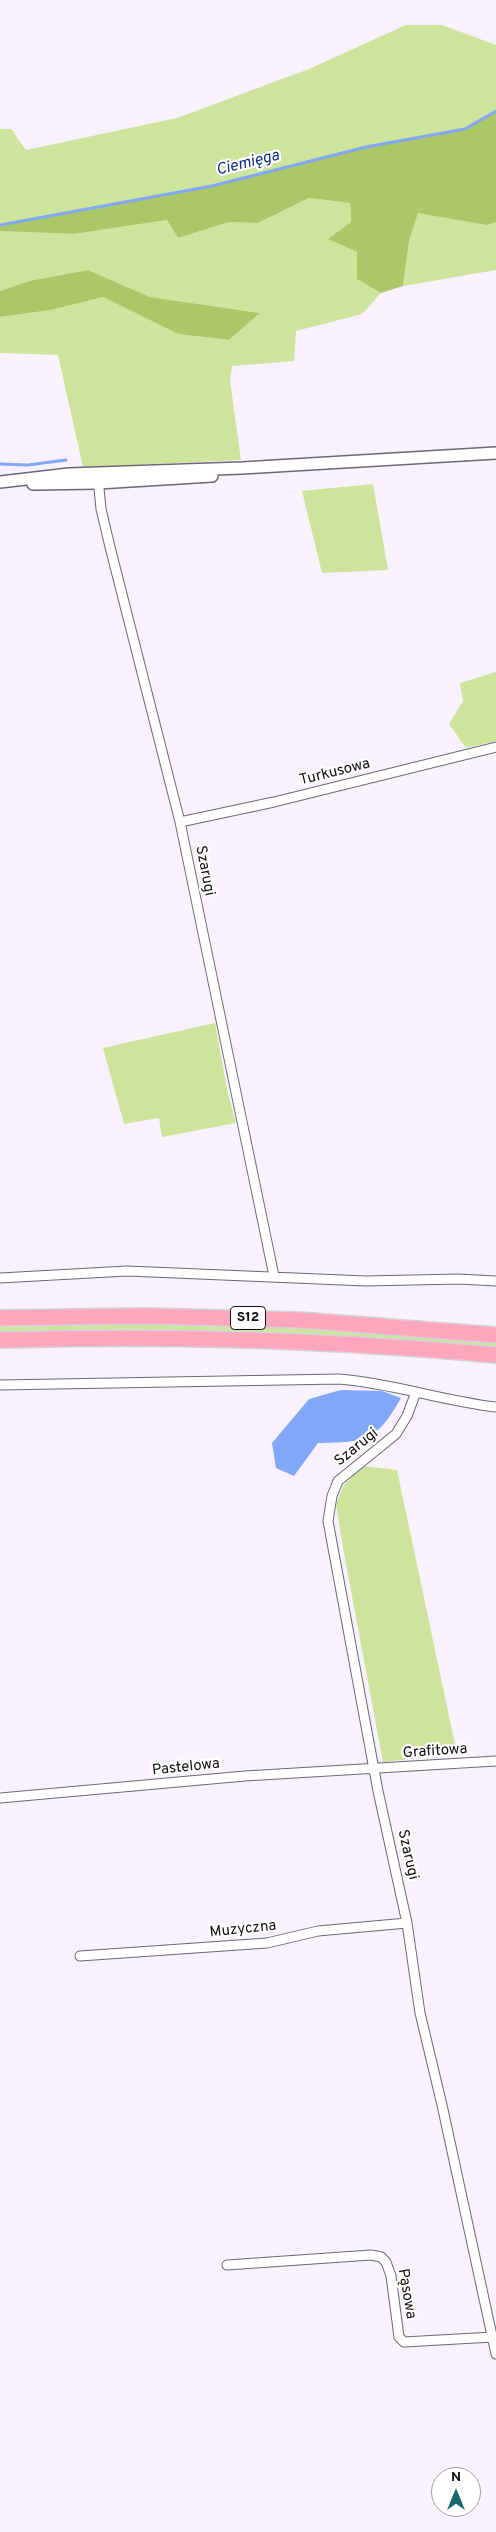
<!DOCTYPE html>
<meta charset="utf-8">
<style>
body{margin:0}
#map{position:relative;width:496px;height:2532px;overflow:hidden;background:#f9f1fe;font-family:Overpass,sans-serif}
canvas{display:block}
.north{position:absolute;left:431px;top:2467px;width:50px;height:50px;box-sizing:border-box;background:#fff;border:1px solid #9f9ea0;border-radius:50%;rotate:0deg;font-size:14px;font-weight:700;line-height:20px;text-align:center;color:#0f0c11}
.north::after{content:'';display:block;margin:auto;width:18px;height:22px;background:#1a676e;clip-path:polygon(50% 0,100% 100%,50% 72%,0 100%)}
</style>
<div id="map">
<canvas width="496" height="2532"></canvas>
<div class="north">N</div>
</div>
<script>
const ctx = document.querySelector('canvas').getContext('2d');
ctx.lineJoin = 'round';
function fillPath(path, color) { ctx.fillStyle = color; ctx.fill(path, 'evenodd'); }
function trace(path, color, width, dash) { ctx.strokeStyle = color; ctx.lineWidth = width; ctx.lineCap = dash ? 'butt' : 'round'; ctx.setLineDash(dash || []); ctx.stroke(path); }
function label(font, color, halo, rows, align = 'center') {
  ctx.font = font + ' Overpass,sans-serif'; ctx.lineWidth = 4.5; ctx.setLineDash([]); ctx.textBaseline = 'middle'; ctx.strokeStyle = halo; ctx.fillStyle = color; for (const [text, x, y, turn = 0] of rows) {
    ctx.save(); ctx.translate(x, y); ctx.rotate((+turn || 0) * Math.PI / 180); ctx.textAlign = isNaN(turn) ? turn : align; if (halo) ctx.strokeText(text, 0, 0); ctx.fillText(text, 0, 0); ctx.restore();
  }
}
fillPath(new Path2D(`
 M406 25H442L496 45V110L465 128 365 146 212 186 0 225V129H11L26 150 177 118 309 69Z
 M309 198 350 203 351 222 329 239 357 252V279L381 293 362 314 296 331 294 361 232 366 230 381 241 460 83 467 58 355 0 353V317L51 310 103 297 178 334 229 340 260 313 150 297 88 270 29 281 0 291V231L74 234 167 220 178 238 229 222 258 223Z
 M418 212 487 225 496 222V270L403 286 409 241Z
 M373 484 388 570 322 573 302 491Z
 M496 672V741L466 748 449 724 463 701 460 683Z
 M215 1023 228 1094 236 1123 162 1137 159 1118 124 1124 103 1048Z
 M115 1324C242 1326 369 1328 496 1341V1349L0 1335V1327Z
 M363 1466 397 1470 457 1754 383 1762 343 1548 336 1504 344 1485Z`), '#cde49c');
fillPath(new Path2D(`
 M496 110V222L487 225 418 213 409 241 403 286 381 293 357 279V252L328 239 351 222 350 203 309 198 258 223 229 222 178 238 167 220 74 234 0 231V225L212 186 365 146 465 128Z
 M88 270 150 297 260 313 229 340 178 334 103 297 51 310 0 317V291L29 281Z`), '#acc767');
fillPath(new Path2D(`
 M341 1390 382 1391 401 1398C376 1442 366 1442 318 1443L294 1476 276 1468 272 1443 309 1399Z`), '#82a7f9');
trace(new Path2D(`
 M0 225 212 186 366 147 465 129 496 111
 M0 464 28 465 66 460`), '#82a7f9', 3);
const street = new Path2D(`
 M98 478 101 509 110 547 180 822 274 1276
 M180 822 274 802 496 747
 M0 1278 127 1271 366 1281 459 1279 496 1281
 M0 1385 339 1379C392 1383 443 1401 496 1407
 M416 1392 407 1416 396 1434 338 1481 332 1496 328 1521 378 1791 407 1923 420 2013 442 2105 496 2354
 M0 1798 245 1776 496 1761
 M80 1956 267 1943 318 1931 407 1923
 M227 2265 371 2255 381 2257 386 2262 391 2276 399 2337 404 2342 493 2337`);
const secondary = new Path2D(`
 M0 482 69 474 242 468 496 453
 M33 484 98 483 212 476`);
const highway = new Path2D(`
 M0 1318 145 1316 299 1320 496 1335
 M0 1340C166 1335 331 1340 496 1355`);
trace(street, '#6e6674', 11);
trace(secondary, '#6e6674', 14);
trace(highway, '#d4d3d4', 18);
trace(street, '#fff', 9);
trace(secondary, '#fff', 11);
trace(highway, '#ffa6bd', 15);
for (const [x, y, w] of [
 [248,1318,35]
]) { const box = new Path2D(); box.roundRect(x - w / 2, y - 11.5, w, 23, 4); ctx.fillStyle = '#fff'; ctx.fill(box); trace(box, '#0f0c11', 1); }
label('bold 14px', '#0f0c11', null, [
 ["S12",248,1318]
]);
label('15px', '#0f0c11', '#fff', [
 ["Turkusowa",335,773,-14],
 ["Szarugi",204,871,79],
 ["Szarugi",357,1448,-39],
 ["Grafitowa",435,1752,-4],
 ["Pastelowa",186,1768,-6],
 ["Szarugi",407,1855,77],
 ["Muzyczna",243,1930,-6],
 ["Pąsowa",406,2294,80]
]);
label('italic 16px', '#0f2d89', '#fff', [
 ["Ciemięga",248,164,-14]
]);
</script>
